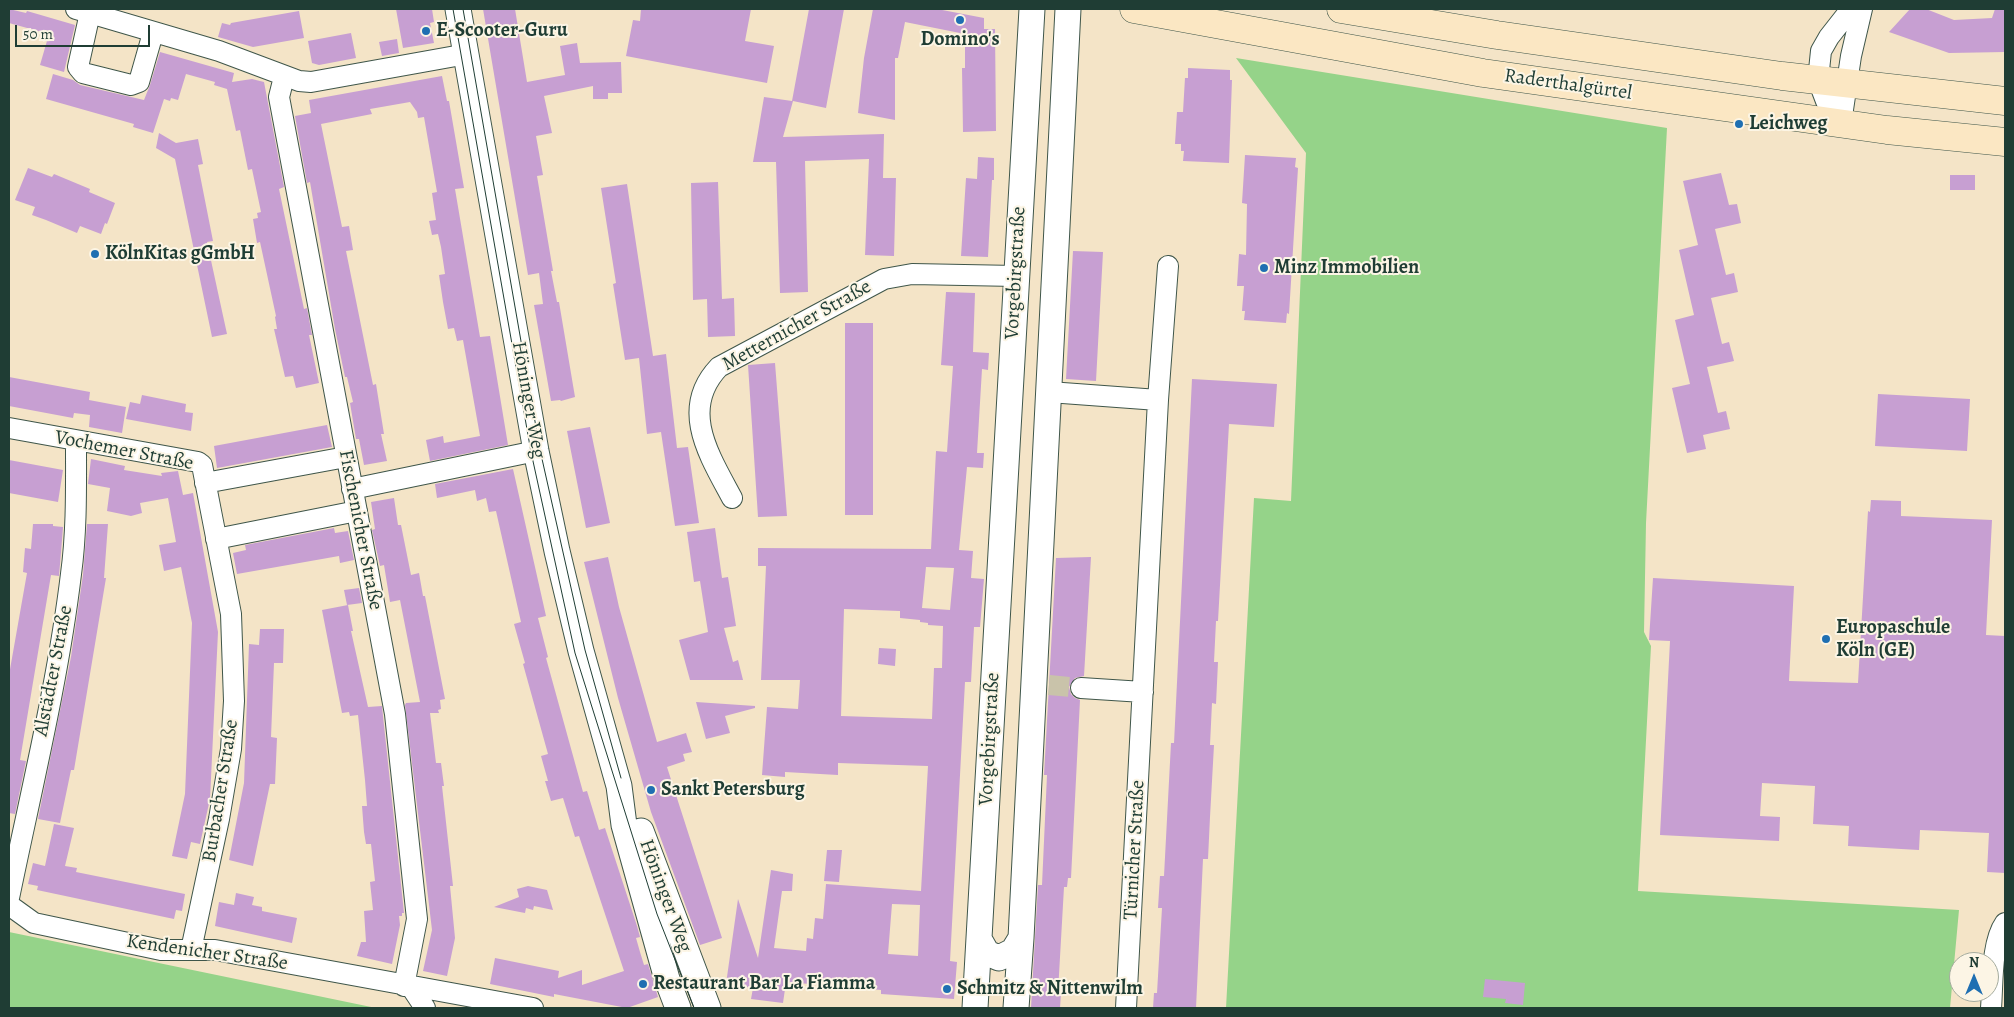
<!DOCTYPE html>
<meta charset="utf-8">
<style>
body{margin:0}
#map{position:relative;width:2014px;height:1017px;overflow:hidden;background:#f4e4c7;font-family:Alegreya,serif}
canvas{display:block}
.frame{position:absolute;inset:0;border:10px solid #1f3d34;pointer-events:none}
.north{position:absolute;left:1949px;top:952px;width:50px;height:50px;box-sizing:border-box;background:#fcf5e5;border:1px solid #a4ab9e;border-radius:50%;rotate:0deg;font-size:14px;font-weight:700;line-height:20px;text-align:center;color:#1f3d34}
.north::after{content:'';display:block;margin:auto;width:18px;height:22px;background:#1f6fb2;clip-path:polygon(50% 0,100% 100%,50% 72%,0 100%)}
.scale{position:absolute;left:15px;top:25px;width:135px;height:22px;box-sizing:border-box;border:2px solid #1f3d34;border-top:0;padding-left:6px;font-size:15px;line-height:18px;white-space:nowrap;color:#1f3d34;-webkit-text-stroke:4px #fcf5e5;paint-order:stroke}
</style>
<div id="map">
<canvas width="2014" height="1017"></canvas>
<div class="frame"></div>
<div class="north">N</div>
<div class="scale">50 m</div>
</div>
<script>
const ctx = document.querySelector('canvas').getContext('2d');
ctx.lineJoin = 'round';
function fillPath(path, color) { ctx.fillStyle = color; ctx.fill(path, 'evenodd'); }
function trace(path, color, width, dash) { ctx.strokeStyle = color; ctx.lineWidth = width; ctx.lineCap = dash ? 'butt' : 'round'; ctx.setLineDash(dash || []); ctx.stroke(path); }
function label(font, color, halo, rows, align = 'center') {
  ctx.font = font + ' Alegreya,serif'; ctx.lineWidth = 4; ctx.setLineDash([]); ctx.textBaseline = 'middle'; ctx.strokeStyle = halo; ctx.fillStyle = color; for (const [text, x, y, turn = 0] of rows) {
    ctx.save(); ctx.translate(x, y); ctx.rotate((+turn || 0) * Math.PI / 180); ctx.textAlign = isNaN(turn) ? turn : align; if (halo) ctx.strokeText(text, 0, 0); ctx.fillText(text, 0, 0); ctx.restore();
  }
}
fillPath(new Path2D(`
 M1236 58 1667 128 1646 523 1644 632 1651 646 1638 891 1959 910 1950 1008H1226L1254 498 1291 501 1306 153Z
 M9 932 376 1008H9Z`), '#95d389');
fillPath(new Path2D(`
 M9 9 26 13 27 11 75 25 64 72 40 65 49 34 9 23Z
 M396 9H432L434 22 430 23 434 43 403 48Z
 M483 9H515L527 82 565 75 560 46 577 43 580 63 621 62 622 93H608V99H593V86L544 96 552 133 536 136 543 175 537 176 553 271H551L557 302H559L575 397 561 401 560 400 551 401 534 305 543 304 539 273 528 275Z
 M641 9H751L745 41 774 46 767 83 626 56 633 20 640 21Z
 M809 9H844L826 108 793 101 783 137 884 134 883 178H896L894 256 865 255 869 159 805 161 808 292 780 293 776 162H753L764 97 792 101Z
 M873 9H937L984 18V29H995L996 131 963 132 962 68H965V34L905 22 898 58H895V120L858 113 864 58Z
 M1910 9H1926L1954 20 1992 18 1995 9H2005V52L1949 53 1889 32Z
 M299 11 304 38 253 47 218 37 222 23 230 25 231 23Z
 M351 33 356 58 319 65 312 63 308 41Z
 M397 39 399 53 382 56 379 42Z
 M160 52 234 73 232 82 252 79 264 82 284 187 279 189 304 309 307 308 312 335H309L319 383 296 388 293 376 285 377 274 329H277L275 317 276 316 260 242 257 243 253 219 258 218 257 213 261 212 252 169 248 170 240 130 236 131 227 89 214 85 215 82 186 74 178 100 171 98 170 101 164 99 153 133 133 127 134 124 46 99 53 74 73 80 80 85 144 100 150 85Z
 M1188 68 1230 70V80H1232L1229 163 1183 161 1184 151H1181V144H1175L1177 112H1183L1185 78H1188Z
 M442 76 447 101H449L464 188 455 189 480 337 490 336 508 445 430 461 426 440 443 436 444 443 480 436 463 340 457 341 454 328 448 329 443 302 439 275 445 274 441 247 438 234 432 235 429 221 436 220 432 193 437 192 424 117 418 118 417 112 410 102 370 109 372 114 321 124 342 227 349 226 353 250 346 251 373 385 376 384 384 434H381L387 461 364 465 359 439H356L350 403 353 402 347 377H345L335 329 310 182 307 183 295 116 311 113 309 100Z
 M159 133 176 143 198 139 203 164 198 165 213 241 207 242 227 334 212 337 175 159 156 148Z
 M1245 155 1296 158 1295 167 1298 168 1289 314 1287 313 1286 323 1244 320 1245 311H1242L1244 286H1237L1239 254 1246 255 1247 204 1242 203Z
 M978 157 994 158V180H992L988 257 961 256 966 178 977 179Z
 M28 168 52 177 54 174 90 189 89 192 115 203 107 224 105 223 101 234 80 226 77 233 46 220 32 215 35 207 15 200Z
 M1721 173 1729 205 1737 204 1741 223 1715 229 1726 275 1734 273 1738 292 1711 298 1722 344 1729 342 1734 361 1707 367 1718 413 1726 411 1730 429 1703 435 1706 449 1687 453 1672 388 1690 384 1675 320 1694 315 1679 250 1698 245 1683 181Z
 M1950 175H1975V190H1950Z
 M718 182 722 299 734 298 735 336 708 337 707 299 693 300 691 183Z
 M627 184 653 356 666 354 677 448 688 447 699 523 675 526 661 432 647 434 639 358 625 360 613 284 616 283 601 188Z
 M1073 251 1103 252 1096 381 1066 379Z
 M946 292 975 293 973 352 989 353 988 370 982 369 977 453H984L983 468 967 467 959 550 973 551 971 578 984 579 980 627H974L971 682H965L950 961 957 962 954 999 881 994V990L786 982 783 1003 751 999 753 988 726 984 738 899 758 958 771 870 793 874 792 891H782L774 948 806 951 807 938 813 939 815 918 823 919 826 884 921 891 928 766 838 763V775L785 772V777L762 775 767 707 798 709 800 680H761L766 566H758V548L931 549 936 451 947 452 953 366 941 365ZM926 567 954 568 950 610 922 608ZM844 609 900 611V618L920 620V622L928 623V625L943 626 942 668H934L932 719 841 716ZM892 904 920 905 918 956 888 954Z
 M845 323H873V515H845Z
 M775 363 787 516 758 517 748 365Z
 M9 377 90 392 89 400 126 407 122 433 89 427 90 415 74 413 73 418 9 406Z
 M1192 379 1277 384 1274 427 1229 424 1218 621H1216L1214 662H1218L1216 704 1212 703 1210 745H1214L1210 817 1208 859H1203L1196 1008H1153L1154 993H1157L1162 908H1158L1160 876H1164L1171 743H1174Z
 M1878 394 1970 399 1967 451 1875 446Z
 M142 395 186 404 185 412 193 413 191 431 126 419 130 402 140 404Z
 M327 425 332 447 217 468 214 446Z
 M590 427 610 523 586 528 567 431Z
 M91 459 125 466 124 470 162 476 161 473 178 471 183 495 193 493 218 632 210 799 200 844 191 842 187 859 172 856 185 794 192 623 181 567 164 571 159 545 176 542 168 498 140 503 142 513 131 516 107 511 110 488 88 484Z
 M9 460 63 470 58 502 9 493Z
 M513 469 546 616 538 618 548 657 546 658 583 792 587 791 599 830 605 828 637 926 640 937 636 938 640 952 644 965 648 964 658 997 627 1008 554 994V997L490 984 495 958 559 971 558 978 582 970V985L624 971 579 836 575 837 563 798 551 801 545 781H548L541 756 548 754 523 664 525 663 514 624 521 622 496 511 489 512 486 498 477 501 475 490 437 498 435 484Z
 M394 498 398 525H401L411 575 419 573 423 596H425L445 699 440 700 441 709 438 710 439 713H430L436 763H441L444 786H442L453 886H450L455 938 447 976 423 971 432 930 405 705 406 703 420 702 400 600 390 602 384 565 380 566 372 530 375 529 371 502Z
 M1871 500 1901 501V516L1992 520 1986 635 2005 636V873L1987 872 1989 833 1920 830 1919 850 1848 846 1849 826 1813 824 1815 786 1762 783 1760 816 1780 817 1779 841 1660 835 1670 641 1649 640 1653 578 1794 586 1789 681 1858 683 1868 511 1870 512Z
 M33 524H53V526L63 527 62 540 59 576 51 575 20 760 26 761 15 814 9 813V675L27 573 23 572 25 548 31 549Z
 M87 524H108L104 578H106L74 770H71L60 823 38 819 71 657 83 575Z
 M334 528 335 533 348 531 354 560 340 563 339 556 237 574 233 553 246 550 245 545Z
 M715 528 722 578 728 577 736 626 724 628 733 662 738 660 743 680H690L679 640 708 632 700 581 694 582 687 532Z
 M608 557 619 607 657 742 686 733 692 752 683 754 685 761 667 767 722 938 700 945 651 812 618 698 584 562Z
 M1091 557 1084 676 1075 678 1069 687 1071 694 1075 698 1080 700 1071 878H1068L1067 887H1064L1058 992 1061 993 1060 1008H1031L1038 885H1042L1047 775H1044L1056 558Z
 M359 588 362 603 347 605 344 590Z
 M348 605 353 631H351L368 707 382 706 383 716 404 913H402V916H399L400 925 392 964 357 956 361 942H366L364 911 373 910 370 882 375 881 371 844H366L364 832 362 806H367L365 780 358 715 350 716 349 712 342 713 322 610Z
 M260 629H284L283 663H274L271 737 277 738 275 784H270L253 866 229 860 244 783 249 644 259 645Z
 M879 648 896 649 895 666 878 664Z
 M696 702 755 706V708L725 716 730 733 706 739Z
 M54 824 74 828 65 866 77 868 76 872 185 894 182 911 176 910 174 919 37 890 38 886 28 884 33 863 45 866Z
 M827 850H842L839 882 824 881Z
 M528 886 547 890 553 910 534 906 533 910 526 908 525 913 494 907 519 897 517 889Z
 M236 893 254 897 252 905 262 907V911L297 918 292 943 215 926 219 902 234 905Z
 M1485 979 1525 983 1523 1005 1505 1003 1506 999 1483 997Z`), '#c79fd2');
trace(new Path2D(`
 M1049 685 1081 688`), '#c9c3aa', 20, [20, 10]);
const minor = new Path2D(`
 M76 9 219 51 299 81 311 82 467 54
 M90 13 78 67 83 73 131 85 139 82 153 33
 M286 77 282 85 279 97 395 714 417 919 404 986
 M1841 123 1826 101 1818 80 1821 51 1829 37 1851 9
 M1841 123 1851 56 1862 9
 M1049 392 1158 400
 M9 428 198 462 202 465 231 614 234 701 231 749 219 819 191 950
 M205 483 346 457
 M352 489 536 451
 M732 498C709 455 679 409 719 367L884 279 912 274 1016 276
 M216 539 357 511
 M1081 688 1143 692
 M9 898C31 791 58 682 71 574 77 530 76 485 76 441
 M9 905 34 923 161 950H215L533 1008
 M411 987 425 1008
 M1126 1008 1158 400 1168 266
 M1991 1008C1993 984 1991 943 2005 923`);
const tertiary = new Path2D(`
 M458 9 536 451 557 551 581 651 619 786 624 825 667 979 678 1008
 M641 831 708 1008
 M979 939 987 953 999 958 1013 951 1021 938
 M975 1008 1032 9
 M1016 1008 1021 938 1068 9`);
const secondary = new Path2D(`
 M1134 9 1483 73 1887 130 2005 142
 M1341 9 1497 35 1782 76 2005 101`);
trace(minor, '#3f564a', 22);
trace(tertiary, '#3f564a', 27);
trace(secondary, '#3f564a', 29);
trace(minor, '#fff', 20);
trace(tertiary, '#fff', 25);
trace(secondary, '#fbe7c3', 28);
trace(new Path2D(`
 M453 9 531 452 575 653 657 914 694 1008
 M463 9 540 450 585 650 621 778`), '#1f3d34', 1);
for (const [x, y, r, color] of [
 [960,20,5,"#1f6fb2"],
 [426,31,5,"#1f6fb2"],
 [1739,124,5,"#1f6fb2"],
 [95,254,5,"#1f6fb2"],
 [1264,268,5,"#1f6fb2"],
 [1826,639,5,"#1f6fb2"],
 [651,790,5,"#1f6fb2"],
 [643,984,5,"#1f6fb2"],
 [947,989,5,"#1f6fb2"]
]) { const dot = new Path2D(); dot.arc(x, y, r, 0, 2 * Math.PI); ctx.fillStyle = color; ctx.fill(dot); trace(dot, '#fcf5e5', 2); }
label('bold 20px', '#1f3d34', '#fcf5e5', [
 ["E-Scooter-Guru",436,31],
 ["Domino's",960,40,"center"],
 ["Leichweg",1749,124],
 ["KölnKitas gGmbH",105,254],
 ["Minz Immobilien",1274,268],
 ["Europaschule",1836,628],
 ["Köln (GE)",1836,651],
 ["Sankt Petersburg",661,790],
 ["Restaurant Bar La Fiamma",653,984],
 ["Schmitz & Nittenwilm",957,989]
], 'left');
label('20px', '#1f3d34', '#fcf5e5', [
 ["Raderthalgürtel",1568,85,8],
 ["Vorgebirgstraße",1016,273,-87],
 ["Metternicher Straße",797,326,-29],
 ["Höninger Weg",528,400,80],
 ["Vochemer Straße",124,451,11],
 ["Fischenicher Straße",360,530,79],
 ["Alstädter Straße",54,671,-79],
 ["Vorgebirgstraße",990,739,-87],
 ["Burbacher Straße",221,791,-81],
 ["Türnicher Straße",1135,850,-87],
 ["Höninger Weg",665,896,70],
 ["Kendenicher Straße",207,953,8]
]);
</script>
